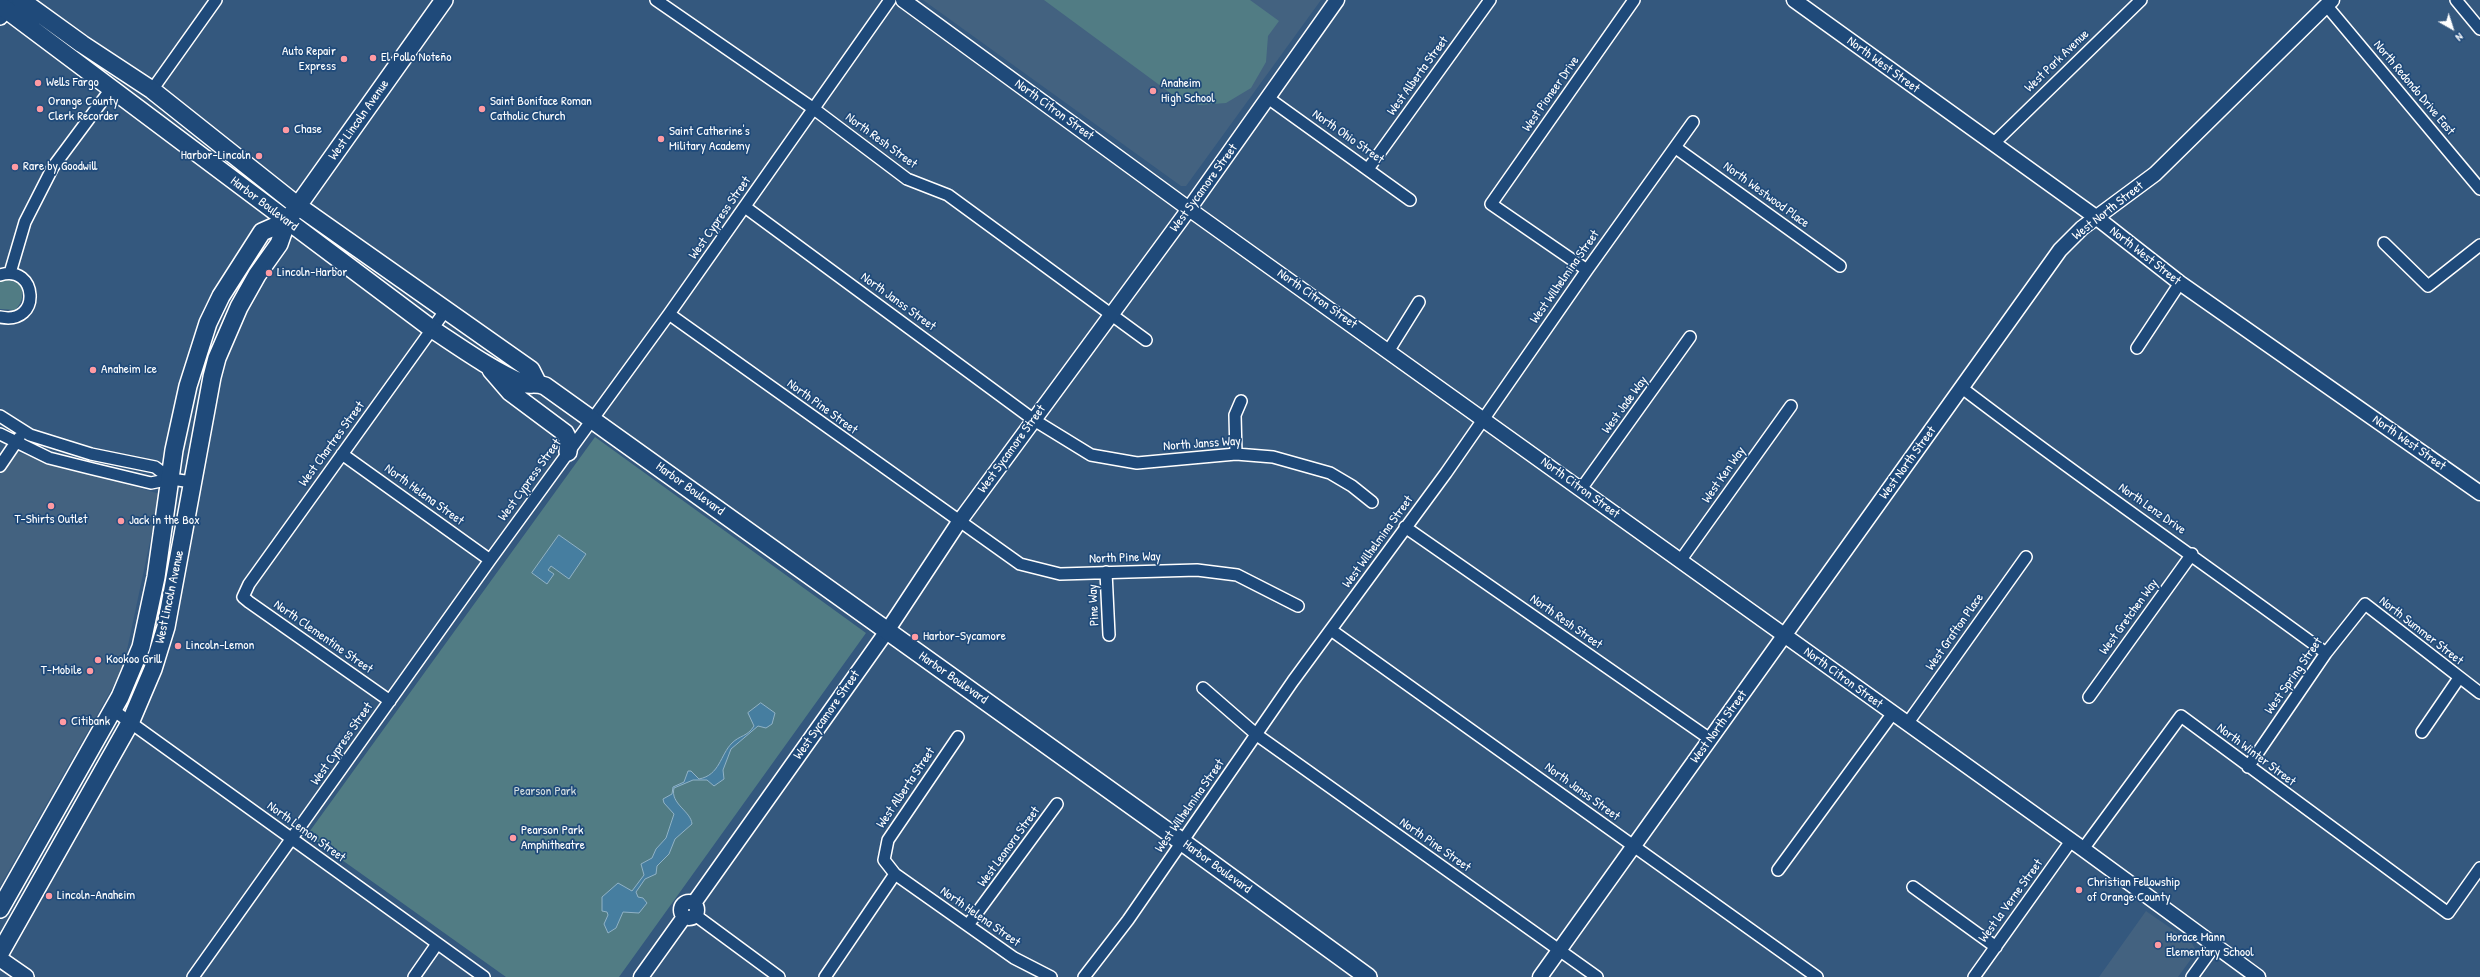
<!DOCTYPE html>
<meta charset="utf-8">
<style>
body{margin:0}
#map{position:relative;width:2480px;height:977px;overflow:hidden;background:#34587e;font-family:"Patrick Hand",sans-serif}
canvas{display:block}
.north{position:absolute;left:2432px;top:8px;width:40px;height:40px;-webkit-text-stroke:3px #1f4a7a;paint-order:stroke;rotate:141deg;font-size:11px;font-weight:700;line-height:16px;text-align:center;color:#fff}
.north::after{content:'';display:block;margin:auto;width:14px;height:18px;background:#fff;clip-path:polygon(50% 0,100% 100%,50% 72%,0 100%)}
</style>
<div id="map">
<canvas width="2480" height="977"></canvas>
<div class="north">N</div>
</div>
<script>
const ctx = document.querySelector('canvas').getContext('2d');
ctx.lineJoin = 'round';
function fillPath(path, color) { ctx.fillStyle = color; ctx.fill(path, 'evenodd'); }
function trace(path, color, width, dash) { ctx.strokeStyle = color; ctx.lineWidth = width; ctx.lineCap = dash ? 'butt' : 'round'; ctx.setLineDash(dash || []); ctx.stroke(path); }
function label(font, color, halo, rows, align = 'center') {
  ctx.font = font + ' "Patrick Hand",sans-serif'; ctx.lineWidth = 3.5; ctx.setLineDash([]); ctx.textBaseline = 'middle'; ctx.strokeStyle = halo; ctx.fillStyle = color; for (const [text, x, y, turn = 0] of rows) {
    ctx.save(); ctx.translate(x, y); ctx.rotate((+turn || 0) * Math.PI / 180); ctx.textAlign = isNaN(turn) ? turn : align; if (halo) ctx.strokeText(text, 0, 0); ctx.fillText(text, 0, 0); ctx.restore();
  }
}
fillPath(new Path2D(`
 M923 0H1321L1186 186H1181Z
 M16 452 160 494 123 669 0 886V474Z
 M2146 911 2192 943 2195 949 2194 955 2178 977H2099Z`), '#436280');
fillPath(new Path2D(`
 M1044 0H1250L1279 21 1268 36 1266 62 1251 88 1226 103 1199 105 1173 95Z
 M6 279 20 284C24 294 23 302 15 310L0 309V281Z
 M595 437 866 633 619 977H506L307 835Z`), '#517c84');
const water = new Path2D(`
 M559 535 586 554 569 579 551 566 548 570 554 574 547 584 532 573Z
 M761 703 775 713 772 724 766 728 758 726 731 749 723 770 724 779 714 786 707 780H693L674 788C670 804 691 811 692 824L675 839 669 854 657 866 656 874 645 879 636 892 638 897 643 898 647 903 639 913 623 912 616 928 608 933 604 924 608 915 607 912 602 911V897L618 883 632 891 644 875 641 864 652 858 656 849 666 838 674 814 664 803 663 799 672 794 673 787 684 782 688 771H691L699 779C720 775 720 755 732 743 740 735 747 737 754 726L748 713Z`);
fillPath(water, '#467ea0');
trace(water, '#90b2c6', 1);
const minor = new Path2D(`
 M656 0 814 109 907 179 948 195 1146 340
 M2456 0 2480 29
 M2326 5 2480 189
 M152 90 216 0
 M1268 98 1410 200
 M1993 144 2141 0
 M1676 148 1840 266
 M1368 169 1490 0
 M745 207 1034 420 1091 455 1137 463 1236 454 1273 457 1330 473 1352 486 1372 502
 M2384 243 2428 286 2480 245
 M1587 270 1491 204 1634 0
 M10 273 25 222 53 167 111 89
 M0 275C37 263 43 326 0 317
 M669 314 1020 564 1060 574 1197 570 1237 575 1298 606
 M2137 348 2180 283
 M1389 350 1419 302
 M1962 388C2081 479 2205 564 2326 653
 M0 416 30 435 91 454 155 467 171 479
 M0 434 49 458 89 468 151 483 171 479 192 482
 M342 454 490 560
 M1236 454 1235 415 1241 401
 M0 466 19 438
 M1581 489 1690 337
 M1405 527 1710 739
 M1680 561 1791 406
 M1106 572 1109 635
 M1331 630 1817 977
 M1203 688 1257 735 1597 977
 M2089 697 2192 554
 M390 701 249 602 243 597 249 584 445 311
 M113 710 484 977
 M1907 724 2026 557
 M2422 732 2459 678
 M2248 767 2326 653 2365 604 2480 693
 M2083 849 2181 716 2448 913 2480 868
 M1778 870 1893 713
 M895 874 1014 958 1051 977
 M1913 887 1996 947
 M695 915 779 977
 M968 925 1057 804
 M193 977 490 560 669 314 890 0
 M414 977 437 944
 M825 977 895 874 884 860 888 840 958 737
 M1084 977 1128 920 1293 681 1446 473 1587 270 1693 122
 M1974 977 2071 841
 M2192 977 2215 945`);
const tertiary = new Path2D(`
 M903 0 1189 209 2083 849 2258 977
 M1794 0 2097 218 2180 283 2480 493
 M681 910a8 8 0 1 1 16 0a8 8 0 1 1-16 0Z
 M694 903 887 631 959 522 1189 209 1337 0
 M641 977 684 917
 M1540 977 2060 250 2082 228 2155 174 2332 0`);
const secondary = new Path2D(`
 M0 17 12 0
 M0 959 26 977`);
const primary = new Path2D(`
 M21 0 82 44 152 90 298 206 531 370 537 382
 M0 5 432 329C461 348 490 369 522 383 529 386 535 382 545 386L1181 841 1368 977
 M491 370 510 392 565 433 569 441 568 452
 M0 909 120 697 141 647 156 577 174 450 188 386 208 323 221 296 262 232 287 221
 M0 953 130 723 153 669 166 627 212 377 217 358 239 307 257 275 279 244 287 221 444 0`);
trace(minor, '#fff', 14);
trace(tertiary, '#fff', 17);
trace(secondary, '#fff', 18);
trace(primary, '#fff', 20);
trace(minor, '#1f4a7a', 11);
trace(tertiary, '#1f4a7a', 14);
trace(secondary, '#1f4a7a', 15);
trace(primary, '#1f4a7a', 17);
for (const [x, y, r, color] of [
 [373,58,4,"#ff9aa2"],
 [344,59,4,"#ff9aa2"],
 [38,83,4,"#ff9aa2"],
 [1153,91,4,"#ff9aa2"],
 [40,109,4,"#ff9aa2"],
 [482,109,4,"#ff9aa2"],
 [286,130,4,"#ff9aa2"],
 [661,139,4,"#ff9aa2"],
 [259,156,4,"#ff9aa2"],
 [15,167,4,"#ff9aa2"],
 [269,273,4,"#ff9aa2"],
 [93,370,4,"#ff9aa2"],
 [51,506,4,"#ff9aa2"],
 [121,521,4,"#ff9aa2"],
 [915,637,4,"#ff9aa2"],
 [178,646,4,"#ff9aa2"],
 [98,660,4,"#ff9aa2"],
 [90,671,4,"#ff9aa2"],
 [63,722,4,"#ff9aa2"],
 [513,838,4,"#ff9aa2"],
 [2079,890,4,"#ff9aa2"],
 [49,896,4,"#ff9aa2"],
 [2158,945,4,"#ff9aa2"]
]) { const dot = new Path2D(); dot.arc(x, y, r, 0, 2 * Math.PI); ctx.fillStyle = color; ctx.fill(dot); trace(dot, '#1f4a7a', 1.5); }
label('13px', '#fff', '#1f4a7a', [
 ["Auto Repair",336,52,"right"],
 ["Express",336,67,"right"],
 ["El Pollo Noteño",381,58],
 ["Wells Fargo",46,83],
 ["Anaheim",1161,84],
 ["High School",1161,99],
 ["Orange County",48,102],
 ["Clerk Recorder",48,117],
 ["Saint Boniface Roman",490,102],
 ["Catholic Church",490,117],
 ["Chase",294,130],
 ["Saint Catherine's",669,132],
 ["Military Academy",669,147],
 ["Harbor-Lincoln",251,156,"right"],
 ["Rare by Goodwill",23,167],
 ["Lincoln-Harbor",277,273],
 ["Anaheim Ice",101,370],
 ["T-Shirts Outlet",51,520,"center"],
 ["Jack in the Box",129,521],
 ["Harbor-Sycamore",923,637],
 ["Lincoln-Lemon",186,646],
 ["Kookoo Grill",106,660],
 ["T-Mobile",82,671,"right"],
 ["Citibank",71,722],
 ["Pearson Park",521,831],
 ["Amphitheatre",521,846],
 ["Christian Fellowship",2087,883],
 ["of Orange County",2087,898],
 ["Lincoln-Anaheim",57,896],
 ["Horace Mann",2166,938],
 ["Elementary School",2166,953]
], 'left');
label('13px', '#fff', '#1f4a7a', [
 ["West Park Avenue",2057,61,-44],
 ["North West Street",1883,65,36],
 ["West Alberta Street",1418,76,-54],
 ["North Redondo Drive East",2414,88,50],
 ["West Pioneer Drive",1551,94,-55],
 ["North Citron Street",1054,110,36],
 ["West Lincoln Avenue",359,120,-55],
 ["North Ohio Street",1348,137,35],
 ["North Resh Street",881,141,36],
 ["West Sycamore Street",1204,188,-54],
 ["North Westwood Place",1766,195,36],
 ["Harbor Boulevard",264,204,37],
 ["West North Street",2108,211,-38],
 ["West Cypress Street",720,218,-55],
 ["North West Street",2145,256,38],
 ["West Wilhelmina Street",1565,277,-55],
 ["North Citron Street",1317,299,35],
 ["North Janss Street",898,302,36],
 ["West Jade Way",1625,405,-54],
 ["North Pine Street",822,407,36],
 ["North West Street",2409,443,35],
 ["West Chartres Street",332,444,-54],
 ["North Janss Way",1202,444,-4],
 ["West Sycamore Street",1012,449,-54],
 ["West North Street",1908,463,-54],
 ["West Ken Way",1724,475,-55],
 ["West Cypress Street",530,480,-54],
 ["North Citron Street",1580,488,36],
 ["Harbor Boulevard",690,489,36],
 ["North Helena Street",424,495,36],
 ["North Lenz Drive",2152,509,35],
 ["West Wilhelmina Street",1378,542,-54],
 ["North Pine Way",1125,558,-2],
 ["West Lincoln Avenue",170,597,-78],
 ["Pine Way",1094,605,-93],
 ["West Gretchen Way",2129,617,-54],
 ["North Resh Street",1566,622,35],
 ["North Summer Street",2421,631,38],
 ["West Grafton Place",1955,632,-55],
 ["North Clementine Street",323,637,35],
 ["West Spring Street",2294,676,-55],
 ["Harbor Boulevard",953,678,35],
 ["North Citron Street",1843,678,36],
 ["West Sycamore Street",827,715,-55],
 ["West North Street",1719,727,-54],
 ["West Cypress Street",342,744,-55],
 ["North Winter Street",2256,755,37],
 ["West Alberta Street",906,788,-56],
 ["North Janss Street",1582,792,36],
 ["West Wilhelmina Street",1190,806,-55],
 ["North Lemon Street",306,832,36],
 ["North Pine Street",1435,845,35],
 ["West Leonora Street",1009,847,-54],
 ["Harbor Boulevard",1217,867,36],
 ["West la Verne Street",2011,901,-54],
 ["North Helena Street",980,917,35]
]);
label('13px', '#d4dee0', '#1f4a7a', [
 ["Pearson Park",545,792]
]);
</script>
